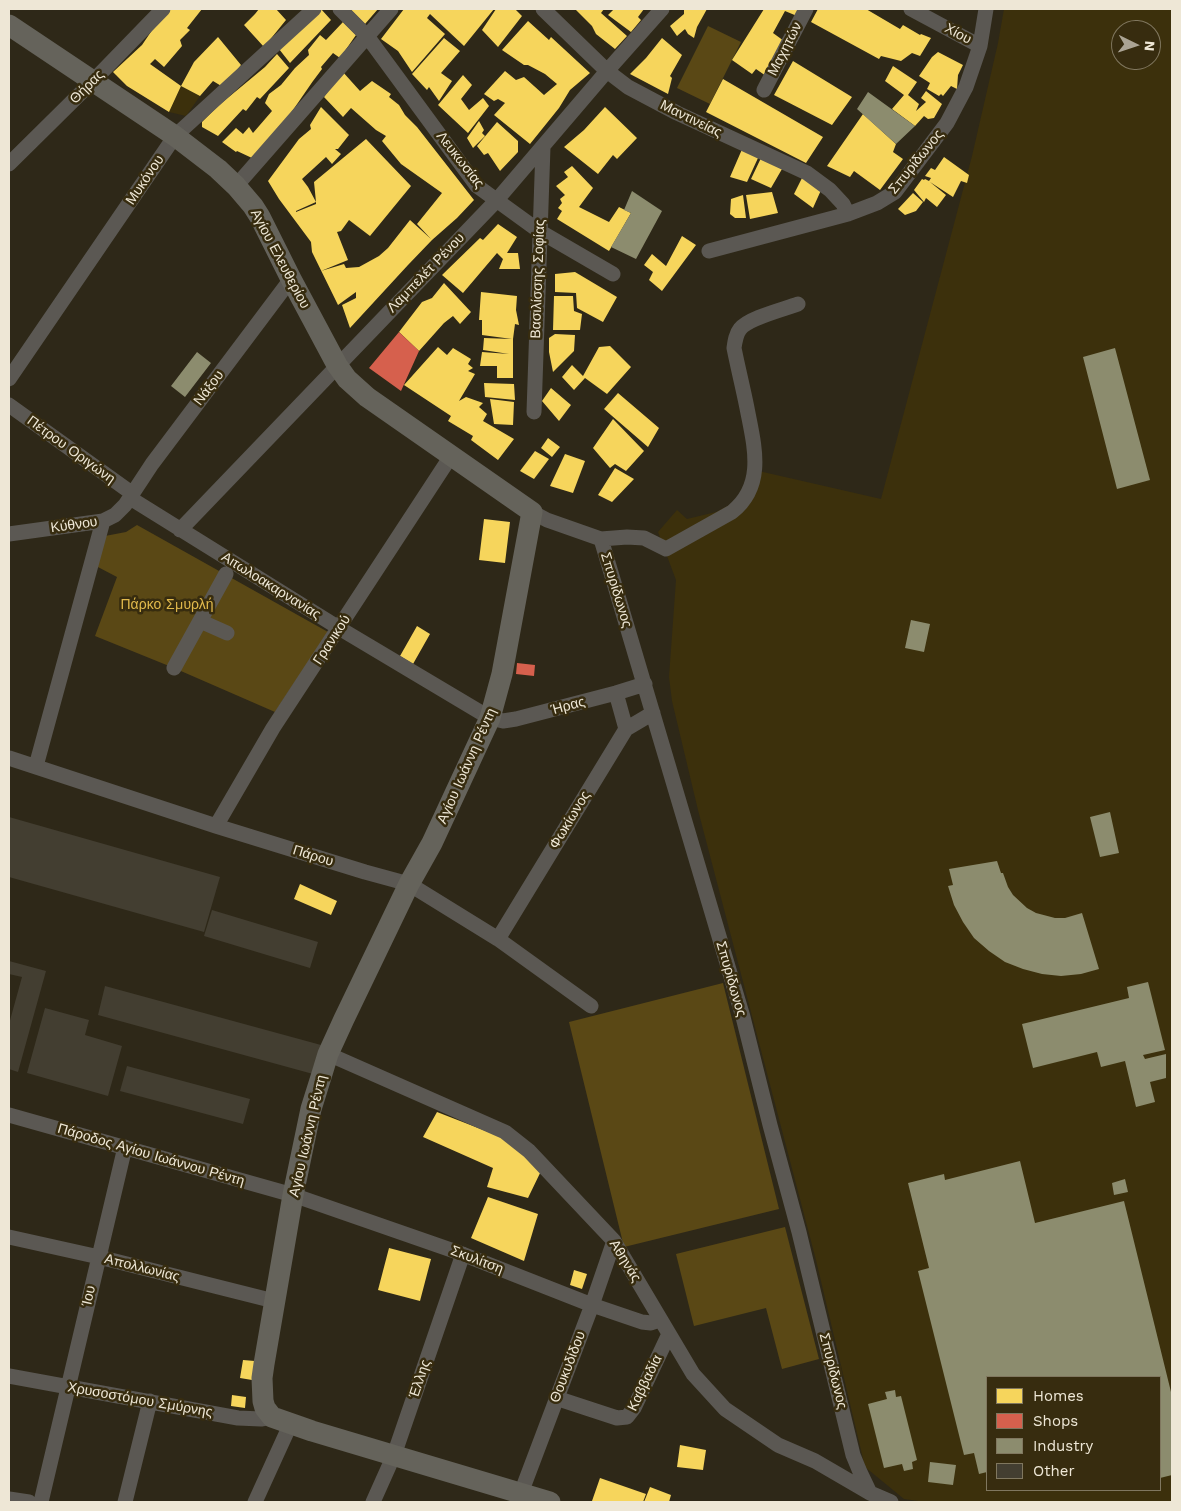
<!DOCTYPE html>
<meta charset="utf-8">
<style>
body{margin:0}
#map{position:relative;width:1181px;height:1511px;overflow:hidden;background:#2e2818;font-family:"Work Sans",sans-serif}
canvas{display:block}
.frame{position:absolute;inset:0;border:10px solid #eee7d6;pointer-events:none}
.legend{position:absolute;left:986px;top:1376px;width:175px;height:115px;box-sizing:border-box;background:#372c0f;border:1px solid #80775f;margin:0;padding:6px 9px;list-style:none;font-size:15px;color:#eee7d6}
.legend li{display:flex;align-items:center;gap:10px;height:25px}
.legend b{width:25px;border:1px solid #80775f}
.north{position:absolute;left:1111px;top:20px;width:50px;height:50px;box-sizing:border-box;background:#372c0f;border:1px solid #80775f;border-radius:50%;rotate:94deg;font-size:14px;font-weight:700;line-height:20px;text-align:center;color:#eee7d6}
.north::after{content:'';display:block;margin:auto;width:18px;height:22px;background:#aba494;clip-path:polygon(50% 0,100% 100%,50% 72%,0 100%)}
</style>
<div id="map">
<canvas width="1181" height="1511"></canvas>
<div class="frame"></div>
<ul class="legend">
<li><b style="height:14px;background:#f6d55c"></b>Homes</li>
<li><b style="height:14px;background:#d6604d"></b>Shops</li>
<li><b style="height:14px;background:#8c8c6e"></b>Industry</li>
<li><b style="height:14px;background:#433e31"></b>Other</li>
</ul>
<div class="north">N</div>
</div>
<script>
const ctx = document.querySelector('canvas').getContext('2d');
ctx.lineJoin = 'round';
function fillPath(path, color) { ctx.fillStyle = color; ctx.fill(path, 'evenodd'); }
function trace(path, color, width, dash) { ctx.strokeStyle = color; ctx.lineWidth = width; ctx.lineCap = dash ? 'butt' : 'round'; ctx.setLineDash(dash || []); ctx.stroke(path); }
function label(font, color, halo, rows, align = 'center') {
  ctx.font = font + ' "Work Sans",sans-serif'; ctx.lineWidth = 5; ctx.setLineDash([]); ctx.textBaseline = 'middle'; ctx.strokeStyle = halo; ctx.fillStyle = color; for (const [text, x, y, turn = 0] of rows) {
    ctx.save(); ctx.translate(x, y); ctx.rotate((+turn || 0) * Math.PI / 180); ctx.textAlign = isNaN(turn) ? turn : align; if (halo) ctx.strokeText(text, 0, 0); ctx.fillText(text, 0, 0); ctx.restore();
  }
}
fillPath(new Path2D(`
 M1004 9H1172V1502H925L904 1499 865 1467 816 1260 698 810 672 701 669 677 676 580 658 532 677 510 687 519 716 512 731 504 743 492 750 469 881 499 972 156 998 43ZM1121 30H1151V60H1121ZM987 1377H1160V1490H987Z
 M181 86 200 96 186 116 169 112Z`), '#3c300c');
fillPath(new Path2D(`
 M708 26 741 42 710 104 677 88Z
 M137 525 328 632 275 712 174 668 95 636 117 577 96 566 105 536 126 532Z
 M723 983 779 1209 624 1247 569 1022Z
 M785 1227 819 1359 782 1369 766 1308 694 1326 676 1254Z`), '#5a4815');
fillPath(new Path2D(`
 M171 9H202L187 28 190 30 180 40 182 46 164 67 155 59 150 64 181 86 169 112 127 86 113 72 142 45 159 20Z
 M259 9H276L286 20 264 47 244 25 255 14Z
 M321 9 331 20 290 63 279 49Z
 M350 9H378L365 24Z
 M404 9H494L464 46 430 14 427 18 445 34 412 72 398 51 381 39Z
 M496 9H515L522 16 498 47 482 30Z
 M575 9H604L601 13 627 36 615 49 596 34 592 26Z
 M614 9H644L638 17 641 20 631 32 608 15Z
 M684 9H707L697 27 694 38 688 34 685 29 677 36 670 26 684 14Z
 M764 9H800L797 16 785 11 773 33 784 41 766 76 756 69 752 74 732 60Z
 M818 9H866L900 29 903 25 920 35 921 34 931 38 920 56 912 53 901 61 881 56 879 59 811 22Z
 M528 21 549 40 551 37 590 73 570 90 559 108 530 144 494 115 505 103 498 99 494 101 484 94 505 71 516 80 524 77 544 95 557 84 545 74 528 65H524L502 50Z
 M343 22 356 35 340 58 333 53 321 67 322 69 313 81 284 123 252 158 237 151 236 152 222 142 236 128 243 134 249 127 253 133 272 111 265 103 269 94 281 85 295 68 309 55 308 50 320 35 326 40Z
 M218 37 241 65 223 87 213 81 200 96 181 86 194 62Z
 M444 38 460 51 441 73 452 81 439 101 429 87 427 90 412 74Z
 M662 38 682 55 670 76 672 78 668 94 630 74 646 58Z
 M938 52 963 65 958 75 957 89 951 86 943 96 941 94 939 96 927 89 930 83 919 76 932 57Z
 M277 54 289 68 260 99 257 97 246 111 243 109 218 136 202 127V122L218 106 265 67Z
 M793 61 852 97 832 125 774 95Z
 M893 66 917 82 908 95 919 104 916 111 926 102 921 98 926 91 942 104 934 118 928 119 924 116 915 126 892 109 904 95 885 81Z
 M342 71 360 91 372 81 391 94 389 97 399 105 405 115 417 127 474 200 457 218 432 240 408 265 350 328 342 305 356 298V292L338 305 312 252 311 242 279 199 268 181 299 139 311 129 310 125 321 107 349 135 338 149H335L341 154 332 164 326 157 302 179 308 187 316 202 314 182 366 139 411 186 370 236 349 220 341 231 337 232 348 260 321 271 344 264 346 268 359 267 379 256 388 248 410 220 431 239 417 224 442 193 401 164 382 141 386 136 376 130 351 108 343 117 324 97ZM316 202V204L296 212V211Z
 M463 75 472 85 461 99 469 110 483 98 489 106 468 133 438 105Z
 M723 79 823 137 806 163 706 112Z
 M605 107 637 138 617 159 613 155 598 174 564 147 584 130Z
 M863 114 896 144 893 152 903 159 880 190 854 171 850 177 827 166Z
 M479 121 484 130 482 133 485 136 473 148 467 138Z
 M497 122 518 141V152L500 171 488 153 484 155 477 146Z
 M743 147 758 158 747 182 730 177Z
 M944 157 969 175 967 183 961 181 953 197 930 182 946 195 937 207 926 198 924 202 914 190 922 179 924 180 925 179 929 181 931 178 925 176 931 168 935 170Z
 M761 158 782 169 771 188 751 179Z
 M572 166 593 188 579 207 609 222 619 207 631 213 609 251 557 219 562 211 558 208 562 203 560 199 565 195 556 186 568 177 564 172Z
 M804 174 822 188 813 208 794 194Z
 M772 192 778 213 750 219 746 195Z
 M913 193 923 202 916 211 905 215 898 209Z
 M743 195 746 218H735L730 214 731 199Z
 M498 224 517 237 507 253H518L520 269H499L503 259 497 253 463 293 442 275 480 238 483 240Z
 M682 236 696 245 662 291 649 280 653 272 644 265 652 254 666 266Z
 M575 272 617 297 603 322 577 308 576 293 555 292V274Z
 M444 283 471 312 460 324 453 316 444 323 419 351 399 332 422 302 432 298Z
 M481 292 517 296 516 310 519 325 515 324 513 339V378H497V366H480L482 352 509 354 483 350 484 338 512 339 482 335V320H479Z
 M554 296H573L574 311 582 314 580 330H553Z
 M555 334 575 335 574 351 553 372 549 352V338Z
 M610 346 631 367 607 394 585 378 574 390 562 377 572 365 583 376 599 347Z
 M438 347 447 355 453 348 471 359 468 364 473 368 468 371 475 374 459 401 466 397 483 403 479 407 487 414 483 421 514 439 498 460 471 440 473 436 448 421 451 416 404 385Z
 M484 383 514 384 515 400 485 397Z
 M551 388 571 405 559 421 542 401Z
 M618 393 659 428 648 447 604 409Z
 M490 399 514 402 513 425 494 424Z
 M613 419 644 451 626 471 615 464 610 468 593 448Z
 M548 438 560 447 552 457 541 448Z
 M535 451 549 459 534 479 520 471Z
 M565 454 585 461 573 493 550 486Z
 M615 468 634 479 612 502 598 495Z
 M484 519 510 522 505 563 479 560Z
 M417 626 430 634 413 664 400 656Z
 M300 884 337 901 331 915 294 899Z
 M437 1112 509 1140 542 1169 528 1198 487 1187 493 1168 423 1137Z
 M488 1197 538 1214 524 1261 471 1238Z
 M389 1248 431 1259 420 1301 378 1290Z
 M574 1270 587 1274 582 1289 570 1285Z
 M243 1360 255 1361 252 1380 240 1378Z
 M232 1395 246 1397 245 1408 231 1406Z
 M680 1445 706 1450 703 1470 677 1467Z
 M600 1478 646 1494 643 1502H595L592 1501Z
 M650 1487 671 1495 669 1502H644Z`), '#f6d55c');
fillPath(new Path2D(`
 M399 332 419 351 401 391 369 368Z
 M517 663 535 665 534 676 516 674Z`), '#d6604d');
fillPath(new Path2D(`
 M868 92 915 126 896 144 857 109Z
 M632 191 662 211 636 259 611 247 631 213 624 210Z
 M1115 348 1150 480 1117 489 1083 357Z
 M197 352 211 363 185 397 171 386Z
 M911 620 930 624 924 652 905 648Z
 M1110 812 1119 853 1100 857 1090 817Z
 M997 861 1001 873H1003L1008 887 1013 895 1027 908 1036 913 1055 918H1065L1082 913 1099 969 1081 974 1061 976 1042 974 1023 969 1005 962 989 951 974 938 963 922 954 905 948 886 953 885 949 869Z
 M1148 982 1165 1050 1143 1055 1145 1059 1166 1054V1078L1150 1082 1155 1102 1136 1107 1125 1061 1101 1067 1097 1052 1033 1068 1022 1024 1129 998 1127 987Z
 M1020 1161 1035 1223 1124 1201 1171 1392 1172 1391V1475L1160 1478V1377H987V1472L979 1474 974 1453 964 1455 918 1271 929 1268 908 1183 944 1174 945 1180Z
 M1125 1179 1128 1192 1114 1195 1112 1183Z
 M895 1390 896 1397 901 1396 917 1460 912 1462 913 1469 904 1471 902 1464 884 1468 868 1404 887 1399 885 1392Z
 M930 1462 956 1465 953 1485 928 1482Z`), '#8c8c6e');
fillPath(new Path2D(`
 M9 817 220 877 204 932 9 877Z
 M212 910 318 942 310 968 204 936Z
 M9 961 46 971 18 1072 9 1069V1024L22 977 9 974Z
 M105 986 321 1045 313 1074 98 1015Z
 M45 1008 89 1020 85 1035 122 1046 108 1096 27 1073Z
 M127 1066 250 1099 243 1124 120 1091Z`), '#433e31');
trace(new Path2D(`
 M340 9 367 36 477 186 539 231 613 274
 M543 9 607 71 628 87 677 113 807 173 830 190 843 204 848 214
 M911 9 980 46
 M764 90 806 9
 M9 164 93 81 163 9
 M236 186 391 9
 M709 251 848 214 877 203 895 192 947 123 966 87 980 46 986 9
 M9 379 175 136 314 9
 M9 405 133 494
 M534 412 543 147
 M130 498 339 628 490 718 503 721 516 719 616 693 645 684
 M532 512 547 520 601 539 627 537 644 538 666 549 732 512C766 485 754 445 747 408 743 388 738 368 734 348 735 341 736 334 740 329 748 318 785 309 798 304
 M180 530 496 201 607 71 662 9
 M9 534 103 521 115 515 125 505 152 464 291 279
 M601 539 743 1017 770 1125 799 1232 853 1455 860 1472 870 1493
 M200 621 227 633
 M174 668 226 574
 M616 693 626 729
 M9 758 216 826 365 872 409 884 498 939 591 1006
 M36 766 103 521
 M216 826 273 728 451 456
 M498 939 626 729 653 713
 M328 1054 505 1132 529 1151 614 1241 693 1374 725 1409 778 1445 815 1461 870 1493 891 1502
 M9 1115 293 1195 457 1252 592 1305 642 1322 651 1323 660 1320
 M9 1237 99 1257 274 1301
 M9 1376 238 1418 261 1419 272 1417
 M556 1398 617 1418 627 1417 634 1408 669 1334
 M521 1493 592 1305 614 1241
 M9 1499 29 1502
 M41 1502 125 1147
 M125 1502 150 1401
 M255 1502 291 1423
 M373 1502 394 1455 463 1254`), '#5b5853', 15);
trace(new Path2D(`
 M9 25 175 136 218 169 236 186 253 206 260 217 291 279 337 365 347 379 367 397 532 512 502 674 490 718 432 843 409 884 344 1019 328 1054 321 1077 311 1109 293 1195 264 1364 262 1378 263 1401 265 1408 272 1417 312 1431 550 1502`), '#65635b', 21);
label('14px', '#eee7d6', '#372c0f', [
 ["Χίου",958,34,28],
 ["Μαχητών",785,49,-63],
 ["Θήρας",87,87,-45],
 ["Μαντινείας",691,119,26],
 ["Λευκωσίας",460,160,52],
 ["Σπυρίδωνος",916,162,-51],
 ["Μυκόνου",145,180,-56],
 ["Αγίου Ελευθερίου",280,259,62],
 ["Λαμπελέτ Ρένου",426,273,-46],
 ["Βασιλίσσης Σοφίας",538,279,-88],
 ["Νάξου",209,388,-53],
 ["Πέτρου Οριγώνη",71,450,36],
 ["Κύθνου",74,525,-8],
 ["Αιτωλοακαρνανίας",271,586,32],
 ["Σπυρίδωνος",616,590,73],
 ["Γρανικού",332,640,-57],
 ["Ήρας",568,706,-15],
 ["Αγίου Ιωάννη Ρέντη",467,766,-66],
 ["Φωκίωνος",570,820,-59],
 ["Πάρου",313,856,17],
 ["Σπυρίδωνος",731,979,74],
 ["Αγίου Ιωάννη Ρέντη",308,1136,-77],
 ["Πάροδος Αγίου Ιωάννου Ρέντη",151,1155,16],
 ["Σκυλίτση",477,1260,21],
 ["Αθηνάς",625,1261,58],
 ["Απολλωνίας",142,1268,14],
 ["Ίου",89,1296,-77],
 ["Θουκυδίδου",568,1367,-69],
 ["Σπυρίδωνος",833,1371,76],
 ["Έλλης",420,1379,-71],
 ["Καββαδία",645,1383,-64],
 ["Χρυσοστόμου Σμύρνης",140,1400,10]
]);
label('14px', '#e2ba4c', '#372c0f', [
 ["Πάρκο Σµυρλή",167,605]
]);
</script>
